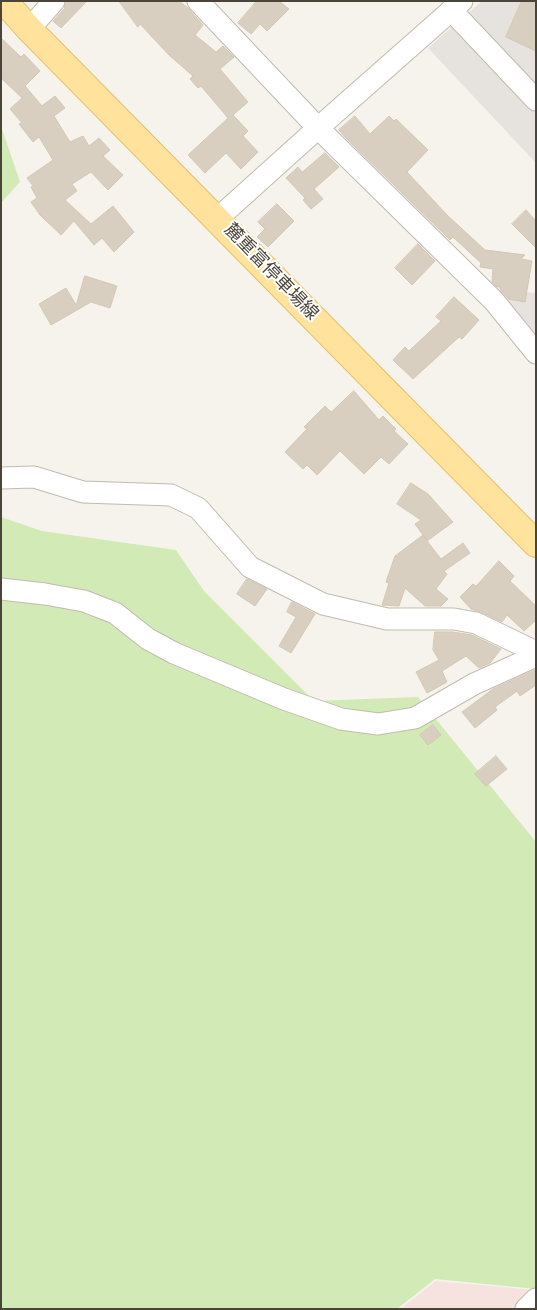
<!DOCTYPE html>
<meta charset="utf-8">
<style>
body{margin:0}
#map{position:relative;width:537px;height:1310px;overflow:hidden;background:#f6f3ec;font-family:Overpass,sans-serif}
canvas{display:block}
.frame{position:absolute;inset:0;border:2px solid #4b4439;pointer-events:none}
</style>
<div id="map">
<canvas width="537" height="1310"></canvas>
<div class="frame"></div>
</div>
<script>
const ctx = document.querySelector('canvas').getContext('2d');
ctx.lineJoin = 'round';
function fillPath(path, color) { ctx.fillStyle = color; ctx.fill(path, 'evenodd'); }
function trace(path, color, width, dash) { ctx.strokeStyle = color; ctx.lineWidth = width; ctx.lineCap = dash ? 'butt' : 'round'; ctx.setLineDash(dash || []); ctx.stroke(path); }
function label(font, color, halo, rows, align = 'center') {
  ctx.font = font + ' Overpass,"Noto Sans JP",sans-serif'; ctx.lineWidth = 4; ctx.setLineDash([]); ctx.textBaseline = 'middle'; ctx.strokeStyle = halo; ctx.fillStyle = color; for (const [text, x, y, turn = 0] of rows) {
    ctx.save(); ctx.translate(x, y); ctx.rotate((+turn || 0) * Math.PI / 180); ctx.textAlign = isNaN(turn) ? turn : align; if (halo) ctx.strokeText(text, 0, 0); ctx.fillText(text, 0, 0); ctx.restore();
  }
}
fillPath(new Path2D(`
 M482 1H536V163L428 48Z
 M496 289 536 293V344Z`), '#e6e2dd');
fillPath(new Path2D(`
 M436 1281 536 1290 525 1309H400Z`), '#f6e3e0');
fillPath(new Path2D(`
 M1 126 20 182 1 203Z
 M1 517 42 531 176 550 204 591 314 701 418 697 536 842V1289L435 1279 397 1309H1Z`), '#d2eab5');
const building = new Path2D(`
 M66 1H87L61 28 53 21 64 9Z
 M119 1H179L188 8 203 25 195 35 216 52 223 46 234 57 220 69 248 102 233 115 248 131 243 136 258 152 241 169 226 153 205 173 188 155 228 118 201 86 198 88 190 79 193 76 169 55 140 24 138 27Z
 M257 1H279L289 9 267 31 260 24 251 34 238 23Z
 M522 1H536V51L506 37Z
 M1 38 21 57 24 54 40 71 25 86 42 106 55 96 65 108 54 116 70 142 83 136 89 146 99 138 110 150 103 156 123 175 108 190 91 172 72 184 77 191 65 200 91 224 113 206 134 232 114 252 102 238 94 245 74 221 61 235 40 215 31 202 37 198 31 187 33 186 27 178 53 160 39 137 33 142 19 124 22 123 10 109 22 98 1 78Z
 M355 116 370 134 389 116 394 121 396 119 428 150 407 172 447 215 485 250 525 255 521 259 532 261 525 302 509 299 500 289V287H497L492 282 493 269 480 267 481 263 453 237 450 240 346 138 339 130Z
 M325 153 339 167 314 189 323 199 311 209 303 200 305 198 286 178 298 167 302 172Z
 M277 204 294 221 268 247 257 237 265 229 258 222Z
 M526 210 536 221V248L512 224Z
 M418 244 435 261 412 285 395 268Z
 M85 276 117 286 110 308 91 302 51 325 39 304 66 288 76 305Z
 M454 297 479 320 462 339 459 337 413 379 393 360 405 347 409 351 441 321 436 317Z
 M354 391 379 420 383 416 396 429 394 431 408 444 389 464 381 457 364 474 340 451 317 475 307 465 303 469 285 452 307 429 304 427 325 406 331 412Z
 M411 483 428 494 453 522 427 541 441 559 463 543 470 553 444 571 447 574 436 589 448 599 441 606H425L405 588 399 606 382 605 389 583 386 582 395 556 423 535 426 539 415 524 421 520 397 504Z
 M499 561 514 576 510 581 536 606V620L524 631 507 615 502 622 481 612 471 609 460 597 473 584 476 586Z
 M247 579 267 589 255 606 237 594Z
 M292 602 315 614 291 653 279 646 296 617 287 612Z
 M435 632H453L472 635 501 649 490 663 479 668 466 656 442 671 447 682 427 693 416 672 439 660 433 650Z
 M536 670V685L520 696 517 691 495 707 497 710 475 728 462 712 493 689Z
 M433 725 441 735 428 745 420 735Z
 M496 756 507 769 486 786 475 774Z`);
fillPath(building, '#d8cfc1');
trace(building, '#d3c7b4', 1);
const minor = new Path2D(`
 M198 1 318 128 494 301 536 353
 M451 10 536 100
 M29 29 54 1
 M217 219 318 128 462 1
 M1 478 34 477 83 492 171 495 198 508 250 567 323 604 387 619H454L476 623 536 652
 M1 589 45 594 84 601 115 613 148 639 174 653 284 699 341 719 378 724 415 718 474 684 536 656
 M526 1309 536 1299`);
const major = new Path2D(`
 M4 1 29 29 536 544`);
trace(minor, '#c2bbae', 23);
trace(major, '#e6c16a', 28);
trace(minor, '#fff', 21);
trace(major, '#ffe39c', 26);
label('18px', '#4b4439', '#fff', [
 ["麓重富停車場線",270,273,46]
]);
</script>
